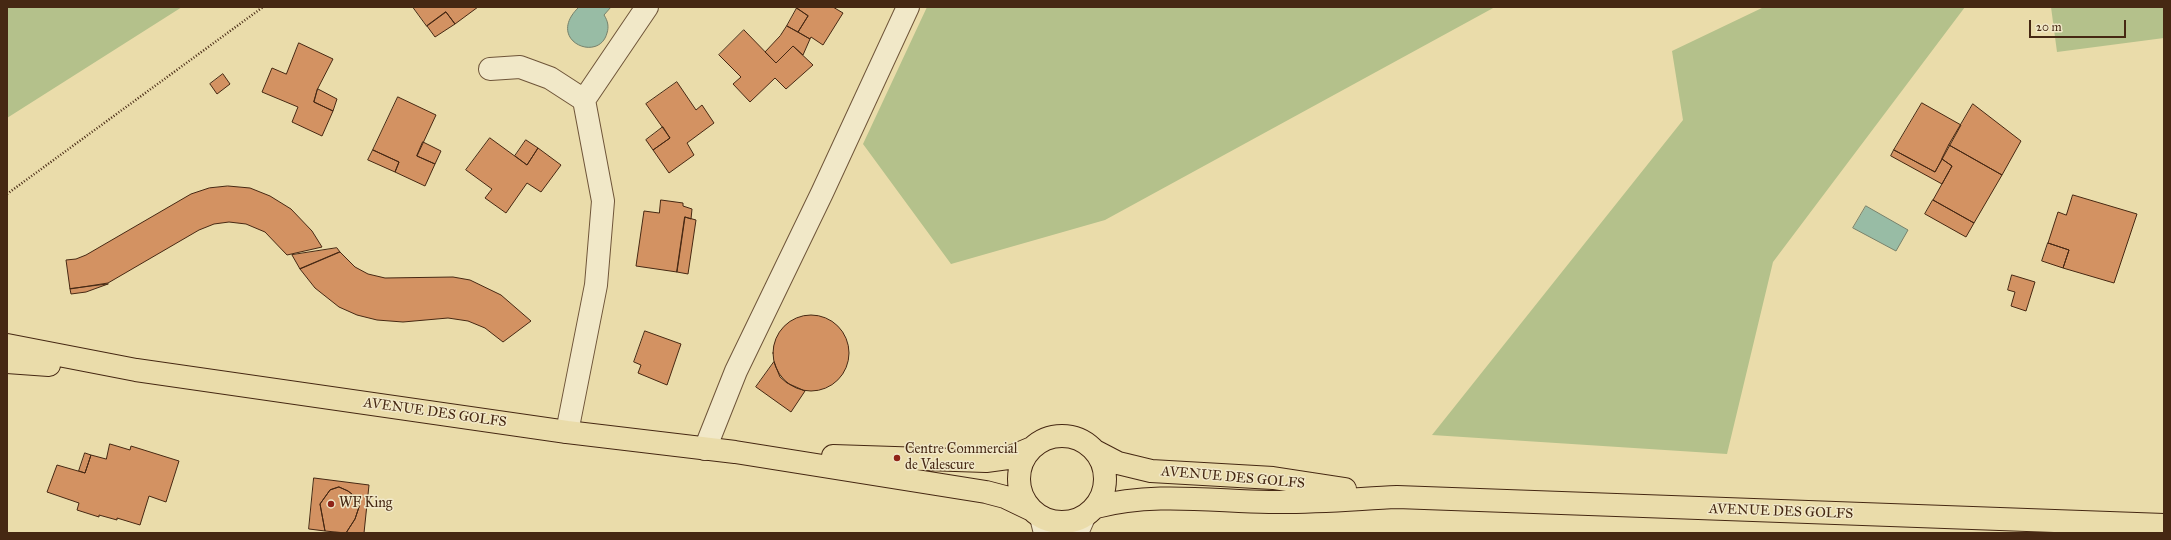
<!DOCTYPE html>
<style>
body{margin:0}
#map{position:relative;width:2171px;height:540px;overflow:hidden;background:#eadcaa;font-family:"IM FELL Great Primer",serif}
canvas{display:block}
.frame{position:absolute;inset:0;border:8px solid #462813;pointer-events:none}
.scale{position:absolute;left:2029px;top:20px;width:97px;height:18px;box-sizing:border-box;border:2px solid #462813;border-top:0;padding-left:5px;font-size:12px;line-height:14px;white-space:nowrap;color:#462813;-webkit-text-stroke:3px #f1e8c8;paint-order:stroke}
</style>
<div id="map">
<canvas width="2171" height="540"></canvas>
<div class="frame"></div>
<div class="scale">20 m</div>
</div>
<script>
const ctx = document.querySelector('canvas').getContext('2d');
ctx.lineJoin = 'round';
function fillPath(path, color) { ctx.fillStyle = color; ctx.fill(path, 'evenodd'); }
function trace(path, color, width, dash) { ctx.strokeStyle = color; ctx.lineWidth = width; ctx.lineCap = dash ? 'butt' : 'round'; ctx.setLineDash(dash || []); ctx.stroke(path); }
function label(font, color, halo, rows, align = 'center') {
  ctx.font = font + ' "IM FELL Great Primer",serif'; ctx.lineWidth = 3; ctx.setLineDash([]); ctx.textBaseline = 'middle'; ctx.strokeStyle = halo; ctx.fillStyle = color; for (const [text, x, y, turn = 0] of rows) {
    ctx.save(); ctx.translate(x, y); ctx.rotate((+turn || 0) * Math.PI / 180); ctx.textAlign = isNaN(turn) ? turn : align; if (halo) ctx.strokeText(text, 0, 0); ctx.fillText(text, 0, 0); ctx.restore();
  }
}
fillPath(new Path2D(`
 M7 7H182L7 118Z
 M927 7H1495L1105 220 951 264 863 144Z
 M1764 7H1965L1773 262 1727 454 1432 435 1683 120 1672 51Z
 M2051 7H2164V38L2057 52Z`), '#b4c18b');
const water = new Path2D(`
 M579 7H611L604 15C608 21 609 27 607 33 599 64 544 40 579 7Z
 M1866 206 1908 230 1896 251 1853 228Z`);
fillPath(water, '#98bca5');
trace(water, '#77816b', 1);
const building = new Path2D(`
 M413 7H478L455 24 446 12 427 26Z
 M795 7H833L843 13 823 45 811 37 810 39 798 32 808 16Z
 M797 8 808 16 798 32 787 26Z
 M446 12 455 24 435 37 427 26Z
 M787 26 810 39 803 55 793 46 776 63 765 52 780 36Z
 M744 30 776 63 793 46 813 65 786 89 775 78 750 102 733 84 741 77 719 55Z
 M299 43 333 59 317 90 314 102 333 111 322 136 292 122 298 107 262 92 272 68 286 74Z
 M223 74 230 84 217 94 210 84Z
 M677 82 696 110 702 105 714 123 687 143 694 155 669 173 653 150 670 138 646 104Z
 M318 89 337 99 333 111 314 102Z
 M398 97 436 115 417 156 435 164 425 186 395 172 399 162 373 150Z
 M1922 103 1961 125 1935 172 1894 150Z
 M1973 104 2021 141 2002 175 1949 145Z
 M663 127 670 138 653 150 646 140Z
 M490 138 527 165 538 148 561 165 541 192 527 183 506 213 485 198 492 189 466 170Z
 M526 140 538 148 527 165 515 156Z
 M423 142 441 151 435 164 417 156Z
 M1949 145 2002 175 1974 223 1933 200 1952 166 1942 159Z
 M373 150 399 162 395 172 368 160Z
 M1894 150 1935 172 1942 159 1952 166 1942 184 1891 156Z
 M228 186 250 188 270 196 291 209 312 231 322 247 287 255 265 232 246 224 229 222 214 224 199 230 108 283 70 289 66 260 76 259 86 255 191 194 209 188Z
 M2073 195 2137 214 2114 283 2063 268 2069 250 2048 243 2058 212 2066 215Z
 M661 200 683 203V206L692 209 691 219 685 217 677 272 636 266 644 211 659 213Z
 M1933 200 1974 223 1966 237 1925 214Z
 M685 217 696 220 688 274 677 272Z
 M2048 243 2069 250 2063 268 2042 261Z
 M337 248 340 252 300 269 292 255Z
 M340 252 355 267 368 274 385 278 453 277 470 280 501 295 531 321 503 342 485 328 468 321 448 318 403 322 377 320 357 315 339 307 315 288 300 269Z
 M2012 275 2035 282 2026 311 2011 306 2015 292 2008 290Z
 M108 284 86 292 71 294 70 289Z
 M773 353a38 38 0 1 1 76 0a38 38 0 1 1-76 0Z
 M645 331 681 344 667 385 638 373 641 365 634 362Z
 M774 362 780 377 787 383 805 391 791 412 756 387Z
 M110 444 130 450 131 446 179 461 166 502 149 496 140 525 117 518V520L99 515V517L77 510 79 503 47 492 57 465 85 473 91 455 106 459Z
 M85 453 91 455 85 473 79 471Z
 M314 478 369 485 364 533H346L355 519 359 507 357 498 348 491 339 487 330 490 320 504 325 531 309 529Z
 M339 487 348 491 357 498 359 507 355 519 346 533 325 531 320 504 330 490Z`);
fillPath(building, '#d39262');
trace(building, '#462813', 1);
const minor = new Path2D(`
 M490 69 520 67 550 78 584 100
 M567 432 596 285 603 201 584 100 647 7
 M705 449 736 371 822 193 908 7
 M1041 517 1045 533
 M1077 533 1084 517`);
const major = new Path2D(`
 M7 345 136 370 567 432 735 452 986 492 1005 497 1030 509
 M7 362 49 365
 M1019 479a43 43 0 1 1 86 0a43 43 0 1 1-86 0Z
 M1095 451 1118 463 1151 471 1273 478 1345 489
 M833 456 986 461 1008 458 1032 448
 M1096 507C1153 492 1211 501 1269 502 1311 503 1355 499 1397 497L2164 525`);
trace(minor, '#6f5539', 24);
trace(major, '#462813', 24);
trace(new Path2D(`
 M7 194 263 7`), '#462813', 2.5, [1, 2]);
trace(minor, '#f1e8c8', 22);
trace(major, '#eadcaa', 22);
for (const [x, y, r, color] of [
 [897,458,4,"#8f2418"],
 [331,504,4,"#8f2418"]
]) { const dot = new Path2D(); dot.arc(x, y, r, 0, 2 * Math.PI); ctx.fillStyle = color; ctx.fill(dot); trace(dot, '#f1e8c8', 1.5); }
label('14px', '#462813', '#f1e8c8', [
 ["AVENUE DES GOLFS",435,413,8],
 ["AVENUE DES GOLFS",1233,478,5],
 ["AVENUE DES GOLFS",1781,512,2]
]);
label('14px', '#462813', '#f1e8c8', [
 ["Centre Commercial",905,450],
 ["de Valescure",905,466],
 ["WF King",339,504]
], 'left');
</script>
